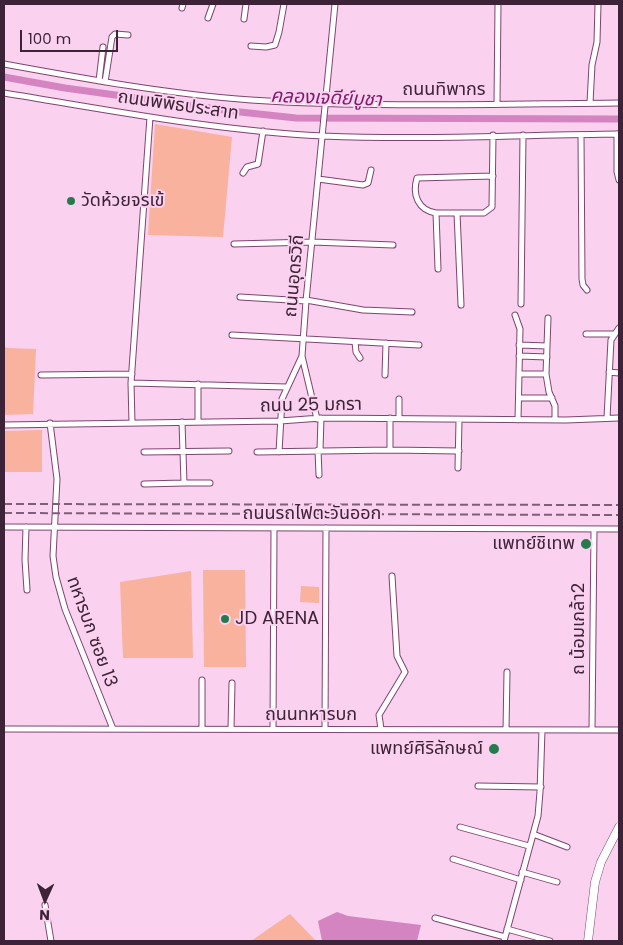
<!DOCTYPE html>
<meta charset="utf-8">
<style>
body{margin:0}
#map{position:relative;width:623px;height:945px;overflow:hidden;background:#fad1ef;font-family:Poppins,sans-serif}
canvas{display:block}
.frame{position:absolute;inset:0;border:5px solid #3d2337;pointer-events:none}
.north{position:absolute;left:20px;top:875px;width:50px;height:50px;-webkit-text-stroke:4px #fad1ef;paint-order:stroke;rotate:182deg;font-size:14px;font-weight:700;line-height:20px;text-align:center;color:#3d2337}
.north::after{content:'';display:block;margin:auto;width:18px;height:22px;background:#3d2337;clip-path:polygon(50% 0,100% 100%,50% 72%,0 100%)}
.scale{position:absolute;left:20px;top:30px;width:98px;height:22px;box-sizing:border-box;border:2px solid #3d2337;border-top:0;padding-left:6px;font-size:15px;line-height:18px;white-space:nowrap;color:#3d2337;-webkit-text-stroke:4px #fad1ef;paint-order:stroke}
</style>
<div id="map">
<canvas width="623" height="945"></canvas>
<div class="frame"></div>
<div class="north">N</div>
<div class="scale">100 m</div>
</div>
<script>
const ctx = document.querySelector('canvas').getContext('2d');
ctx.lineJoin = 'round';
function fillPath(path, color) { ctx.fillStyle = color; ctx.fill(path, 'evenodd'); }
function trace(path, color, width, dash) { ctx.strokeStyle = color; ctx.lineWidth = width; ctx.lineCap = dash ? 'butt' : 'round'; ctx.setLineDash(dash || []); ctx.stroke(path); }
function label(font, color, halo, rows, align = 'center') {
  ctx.font = font + ' Poppins,"Noto Sans Thai",sans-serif'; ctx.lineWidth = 4; ctx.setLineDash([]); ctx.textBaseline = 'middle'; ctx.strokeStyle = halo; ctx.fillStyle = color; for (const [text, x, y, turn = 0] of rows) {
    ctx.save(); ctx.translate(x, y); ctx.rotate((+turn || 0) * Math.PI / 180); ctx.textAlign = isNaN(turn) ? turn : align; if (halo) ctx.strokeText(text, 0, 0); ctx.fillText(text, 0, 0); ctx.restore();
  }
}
fillPath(new Path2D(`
 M155 124 232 137 223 237 148 235Z
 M4 347 8 348 36 349 33 414 4 415Z
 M42 430V472H4V431Z
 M203 570H245L246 667H204Z
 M191 571 193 658H123L120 582Z
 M301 586 319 587V603L300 602Z
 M290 914 316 941H251Z`), '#f8b29e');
fillPath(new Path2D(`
 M337 912 348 916 421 925 417 941H322L318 921Z`), '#d484c1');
trace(new Path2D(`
 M4 77 65 88 231 111 296 118 619 119`), '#d484c1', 7);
const street = new Path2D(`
 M182 8 183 4
 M208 18 213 4
 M244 19 246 4
 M251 46 266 47 275 45 279 32 284 4
 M4 64C86 79 168 94 251 100 374 108 497 104 619 103
 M99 81 103 47
 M105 82 112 37 115 34 128 35
 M4 93C110 110 216 131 323 136 422 140 521 135 619 134
 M590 103 592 65 597 42 598 4
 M497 104 498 4
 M150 117 131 383 287 387
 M617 134V172L619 180
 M581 135 582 279 583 285 587 290
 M243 173 247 167 258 164 263 131
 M318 179 363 185 368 183 371 170
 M436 213C418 210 412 195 417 178L493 176
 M234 244 312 242 393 245
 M438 269 436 213H457
 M240 297 306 301
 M306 300 363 310 412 312
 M521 304 523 135
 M461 305 457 213H484L492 207 493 135
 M515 315 520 329 518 420
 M548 318 546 374 549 392 555 406V420
 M586 334H614
 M232 335 419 345
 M355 342 356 352 360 358
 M519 345 547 346
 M519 356 547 357
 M609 372 619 373
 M519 374H546
 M41 375 132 374
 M385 375 386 343
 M131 383 132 423
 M198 384V421
 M519 398H552
 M399 418V399
 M607 418 611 340 619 328
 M317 419 302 356 306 301 335 4
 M182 422 184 483H210
 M50 423 57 479 53 556 56 577 65 609 113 729
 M4 425 280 421 321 418 566 420 619 418
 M318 450 319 475
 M320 450 321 418
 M390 450V418
 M144 452 229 451
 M257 452 390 450 459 451
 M279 452 282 399 302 356
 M458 468 459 420
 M144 484 184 483
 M4 527 619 529
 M26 527 25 560 27 590
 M4 729 619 730
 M202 729V680
 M231 729 232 683
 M273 729 274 528
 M325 729 326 528
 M381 729 379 715 405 672 397 656 392 576
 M506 730 507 672
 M592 730 594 529
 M478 786 541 787
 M460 827 529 846
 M533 834 567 847
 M453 859 521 880
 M522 872 557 882
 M45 905 51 941
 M435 918 505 937
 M507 929 550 941
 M504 941 538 816 540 792 542 730`);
const secondary = new Path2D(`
 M588 941 595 882 601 862 619 827`);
trace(street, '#7e4471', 7);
trace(secondary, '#7e4471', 9);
trace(street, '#fff', 5);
trace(secondary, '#fff', 8);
trace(new Path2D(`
 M4 504 619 505
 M4 513 619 515`), '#7f5f77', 2, [8, 4]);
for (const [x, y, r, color] of [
 [71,201,5,"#267b4e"],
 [586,544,6,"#267b4e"],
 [225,619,5,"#267b4e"],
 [494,749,6,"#267b4e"]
]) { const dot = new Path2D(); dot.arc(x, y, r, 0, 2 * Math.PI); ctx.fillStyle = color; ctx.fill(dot); trace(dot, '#fad1ef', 2); }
label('18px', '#3d2337', '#fad1ef', [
 ["ถนนทิพากร",444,90],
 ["ถนนพิพิธประสาท",178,106,8],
 ["ถนนอุดรวิถี",295,276,-85],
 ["ถนน 25 มกรา",311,406,-1],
 ["ถนนรถไฟตะวันออก",312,514],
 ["ถ น้อมเกล้า2",579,629,-90],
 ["ทหารบก ซอย 13",91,632,70],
 ["ถนนทหารบก",311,715]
]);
label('18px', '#3d2337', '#fad1ef', [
 ["วัดห้วยจรเข้",81,201],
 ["แพทย์ชิเทพ",575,544,"right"],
 ["JD ARENA",235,619],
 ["แพทย์ศิริลักษณ์",483,749,"right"]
], 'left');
label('italic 19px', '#7a1b69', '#fad1ef', [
 ["คลองเจดีย์บูชา",326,99,2]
]);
</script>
